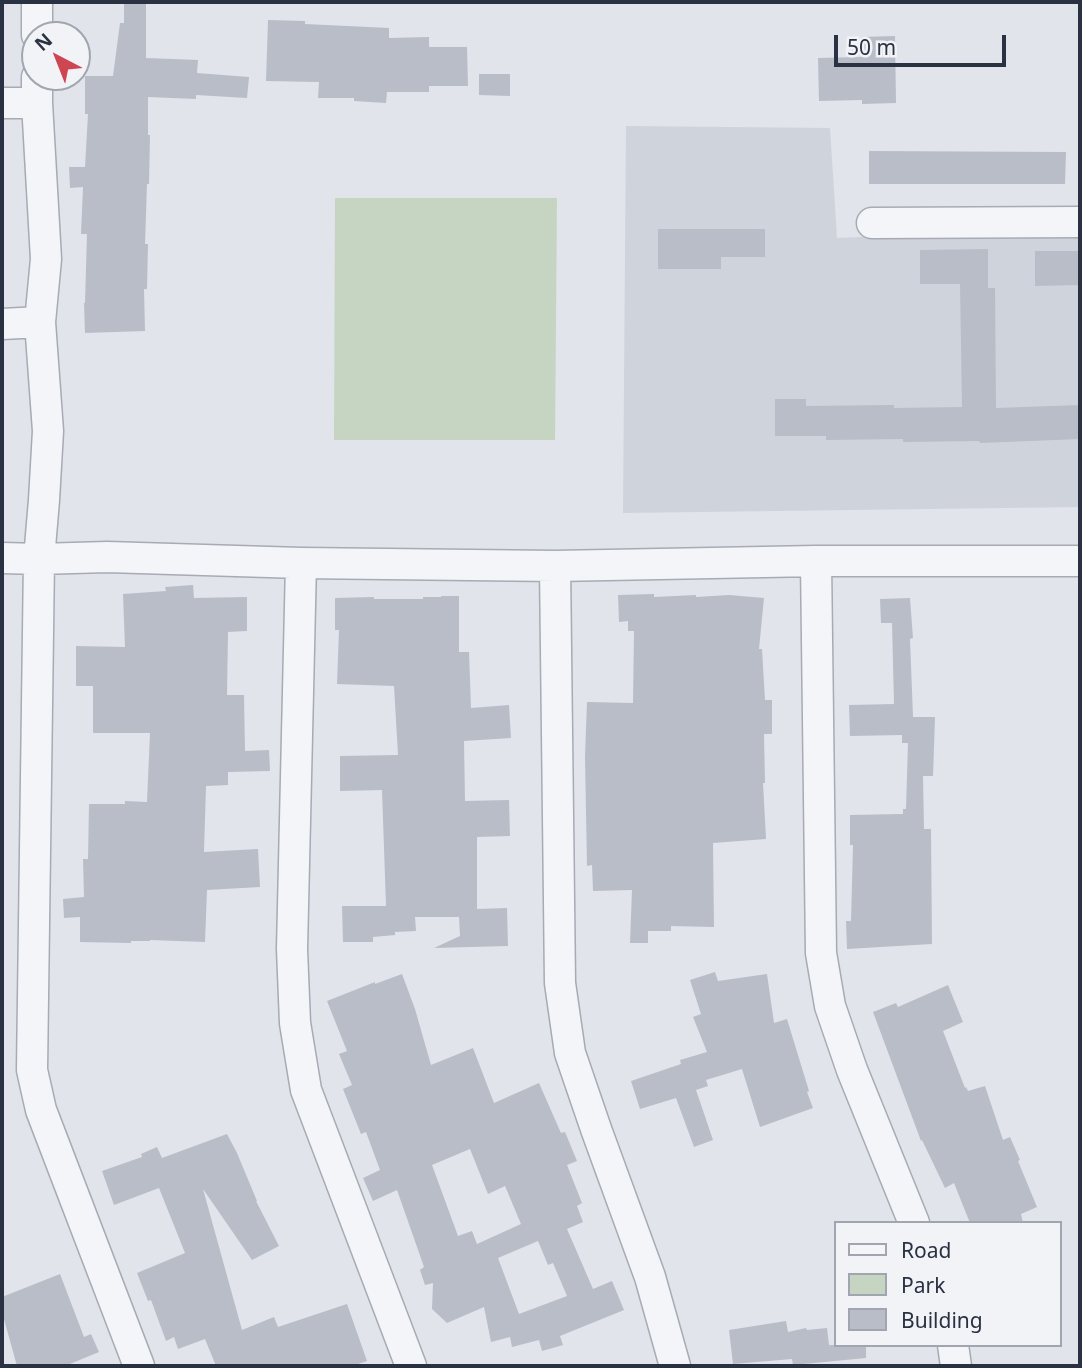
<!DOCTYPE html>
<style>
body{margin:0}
#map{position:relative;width:1082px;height:1368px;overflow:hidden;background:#e1e4ea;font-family:"Noto Sans",sans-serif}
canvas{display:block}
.frame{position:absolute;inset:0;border:4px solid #293142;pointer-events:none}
.legend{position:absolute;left:834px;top:1221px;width:228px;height:126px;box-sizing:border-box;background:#f1f3f7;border:2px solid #a1a5af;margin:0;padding:9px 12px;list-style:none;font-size:21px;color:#293142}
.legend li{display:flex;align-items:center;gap:14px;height:35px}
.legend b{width:35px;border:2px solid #a1a5af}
.north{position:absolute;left:21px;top:21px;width:70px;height:70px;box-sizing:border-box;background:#f1f3f7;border:2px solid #a1a5af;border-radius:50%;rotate:318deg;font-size:19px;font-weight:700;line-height:28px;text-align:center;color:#293142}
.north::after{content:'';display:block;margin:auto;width:24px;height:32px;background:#cf4653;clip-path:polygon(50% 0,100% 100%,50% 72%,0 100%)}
.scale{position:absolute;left:834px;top:35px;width:172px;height:32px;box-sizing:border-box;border:4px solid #293142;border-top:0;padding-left:9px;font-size:21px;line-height:24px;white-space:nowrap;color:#293142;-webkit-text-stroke:5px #f1f3f7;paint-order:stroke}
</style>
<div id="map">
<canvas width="1082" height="1368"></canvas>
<div class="frame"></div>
<ul class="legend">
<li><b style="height:9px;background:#f4f5f8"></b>Road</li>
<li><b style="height:19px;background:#c6d4c2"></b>Park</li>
<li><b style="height:19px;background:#b9bdc7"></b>Building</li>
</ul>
<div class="north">N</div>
<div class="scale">50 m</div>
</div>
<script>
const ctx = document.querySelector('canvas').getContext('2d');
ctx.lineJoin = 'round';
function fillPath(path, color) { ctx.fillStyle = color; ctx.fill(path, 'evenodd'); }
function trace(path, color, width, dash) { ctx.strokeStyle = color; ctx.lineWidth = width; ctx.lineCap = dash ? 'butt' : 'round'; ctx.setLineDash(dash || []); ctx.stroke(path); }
fillPath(new Path2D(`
 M626 126 830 128 837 238 1080 227V507L623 513Z`), '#cfd3dc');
fillPath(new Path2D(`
 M335 198H557L555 440H334Z`), '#c6d4c2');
fillPath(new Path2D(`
 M124 2H146V58L198 60 197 73 249 77 247 98 196 95V99L148 97V135H150L149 184H147L145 244H148L147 289H144L145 331 85 333 84 303H85L87 234H81L83 187 70 188 69 167H85L88 114H85V76H113L120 23H124Z
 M268 20 305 21V24L389 28V38L429 37V47H467L468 86H429V92H387L386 103 354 101V98H318L319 82 266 81Z
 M895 36 896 103 862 104V100L819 101 818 58 861 57V37Z
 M479 74H510V96L479 95Z
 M869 151 1066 152 1065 184H869Z
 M658 229H765V257H721V269H658Z
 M988 249V288H995L996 408 1080 405V439L980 443 979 441 903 442V439L826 440V436H775V399H806V406L894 405V408L962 407 960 284H920V250Z
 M1035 251H1080V285L1035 286Z
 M193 585 194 598 247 597V631L228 632 227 695H244L245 751 269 750 270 771 228 772V785L206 786 204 852 258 849 260 887 207 890 205 942 150 940V941H131V943L80 942V917L64 918 63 899 84 897 83 859H88L89 804H125V801L147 802 150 733H93V686H76V646L125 647 123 594 166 591 165 587Z
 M654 594V597L696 595V597L729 595 764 598 759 649H762L765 700H772V734H764L765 783H763L766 839 713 843 714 927 671 926V931H648V943H630L632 890 593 891 592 865 587 866 585 757 587 702 633 703 634 631H628V621L619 622 618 595Z
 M441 596H459V652H469L471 708 509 705 511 738 464 741 465 801 509 800 510 836 477 837V909L507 908 508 946 434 948 460 936 459 917H415L416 931 395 932V935L373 937V942H343L342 906H386L382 790 340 791V756L398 755 394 686 337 684 339 630H335V598L374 597V599H423V597H441Z
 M910 598 913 638 910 639 913 717H935L933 776H923L924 829H931L932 944 847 949 846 921H851L853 845H850V815L903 814V809H906L908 743H902V735L850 736 849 705 894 704 892 623H881L880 599Z
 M715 972 718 981 767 974 774 1023 787 1019 809 1091 807 1092 813 1108 760 1127 742 1069 706 1080 708 1086 696 1090 713 1140 694 1147 676 1098 640 1109 631 1081 681 1064 680 1060 707 1052 693 1017 701 1014 690 980Z
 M402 974 415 1009 431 1065 473 1048 494 1103 539 1083 561 1133 565 1132 577 1161 567 1165 582 1203 577 1206 583 1222 567 1229 593 1289 612 1281 624 1310 560 1336 563 1345 542 1351 539 1340 512 1347 510 1337 491 1342 484 1307 447 1323 432 1309 433 1283 425 1285 420 1270 424 1267 397 1190 373 1201 363 1178 380 1170 366 1132 361 1134 343 1089 352 1085 339 1054 347 1051 327 1001 375 982V984ZM470 1149 488 1194 505 1186 521 1224 477 1244 472 1231 458 1236 432 1165ZM538 1241 548 1265 553 1263 567 1296 519 1314 498 1258Z
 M948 985 963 1022 943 1031 965 1088 966 1087 968 1091 985 1086 1003 1140 1010 1137 1020 1160 1018 1161 1037 1207 1021 1214 1023 1223H970L954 1183 945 1188 922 1140 921 1141 873 1012 896 1003 898 1007Z
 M227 1134 237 1153 257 1201H256L279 1246 252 1260 203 1189 242 1330 274 1317 278 1327 347 1304 367 1361 352 1366H216L205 1339 178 1349 174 1337 166 1341 151 1300 148 1301 137 1273 185 1253 159 1188 114 1205 102 1171 142 1157 141 1154 157 1147 162 1158Z
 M60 1274 84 1337 91 1334 99 1352 65 1366H17L2 1312V1297Z
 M786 1321 788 1332 806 1328 807 1330 827 1328 829 1345H866V1358L793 1365 792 1359 733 1364 729 1330Z`), '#b9bdc7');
const minor = new Path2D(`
 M37 2V35
 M2 103H37
 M872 223 1080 222
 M40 322 48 431 44 500 39 559 32 1070 41 1110 139 1366
 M2 324 40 322 46 259 37 103V77
 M2 558 39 559 107 557 301 563 555 566 816 561H1080
 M816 561 821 953 830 1006 852 1070 914 1223
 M301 563 292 949 295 1023 306 1090 411 1366
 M555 566 560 983 570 1053 596 1129 650 1277 675 1366
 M953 1345 956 1366`);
trace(minor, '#a6abb4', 33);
trace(minor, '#f4f5f8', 30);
</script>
